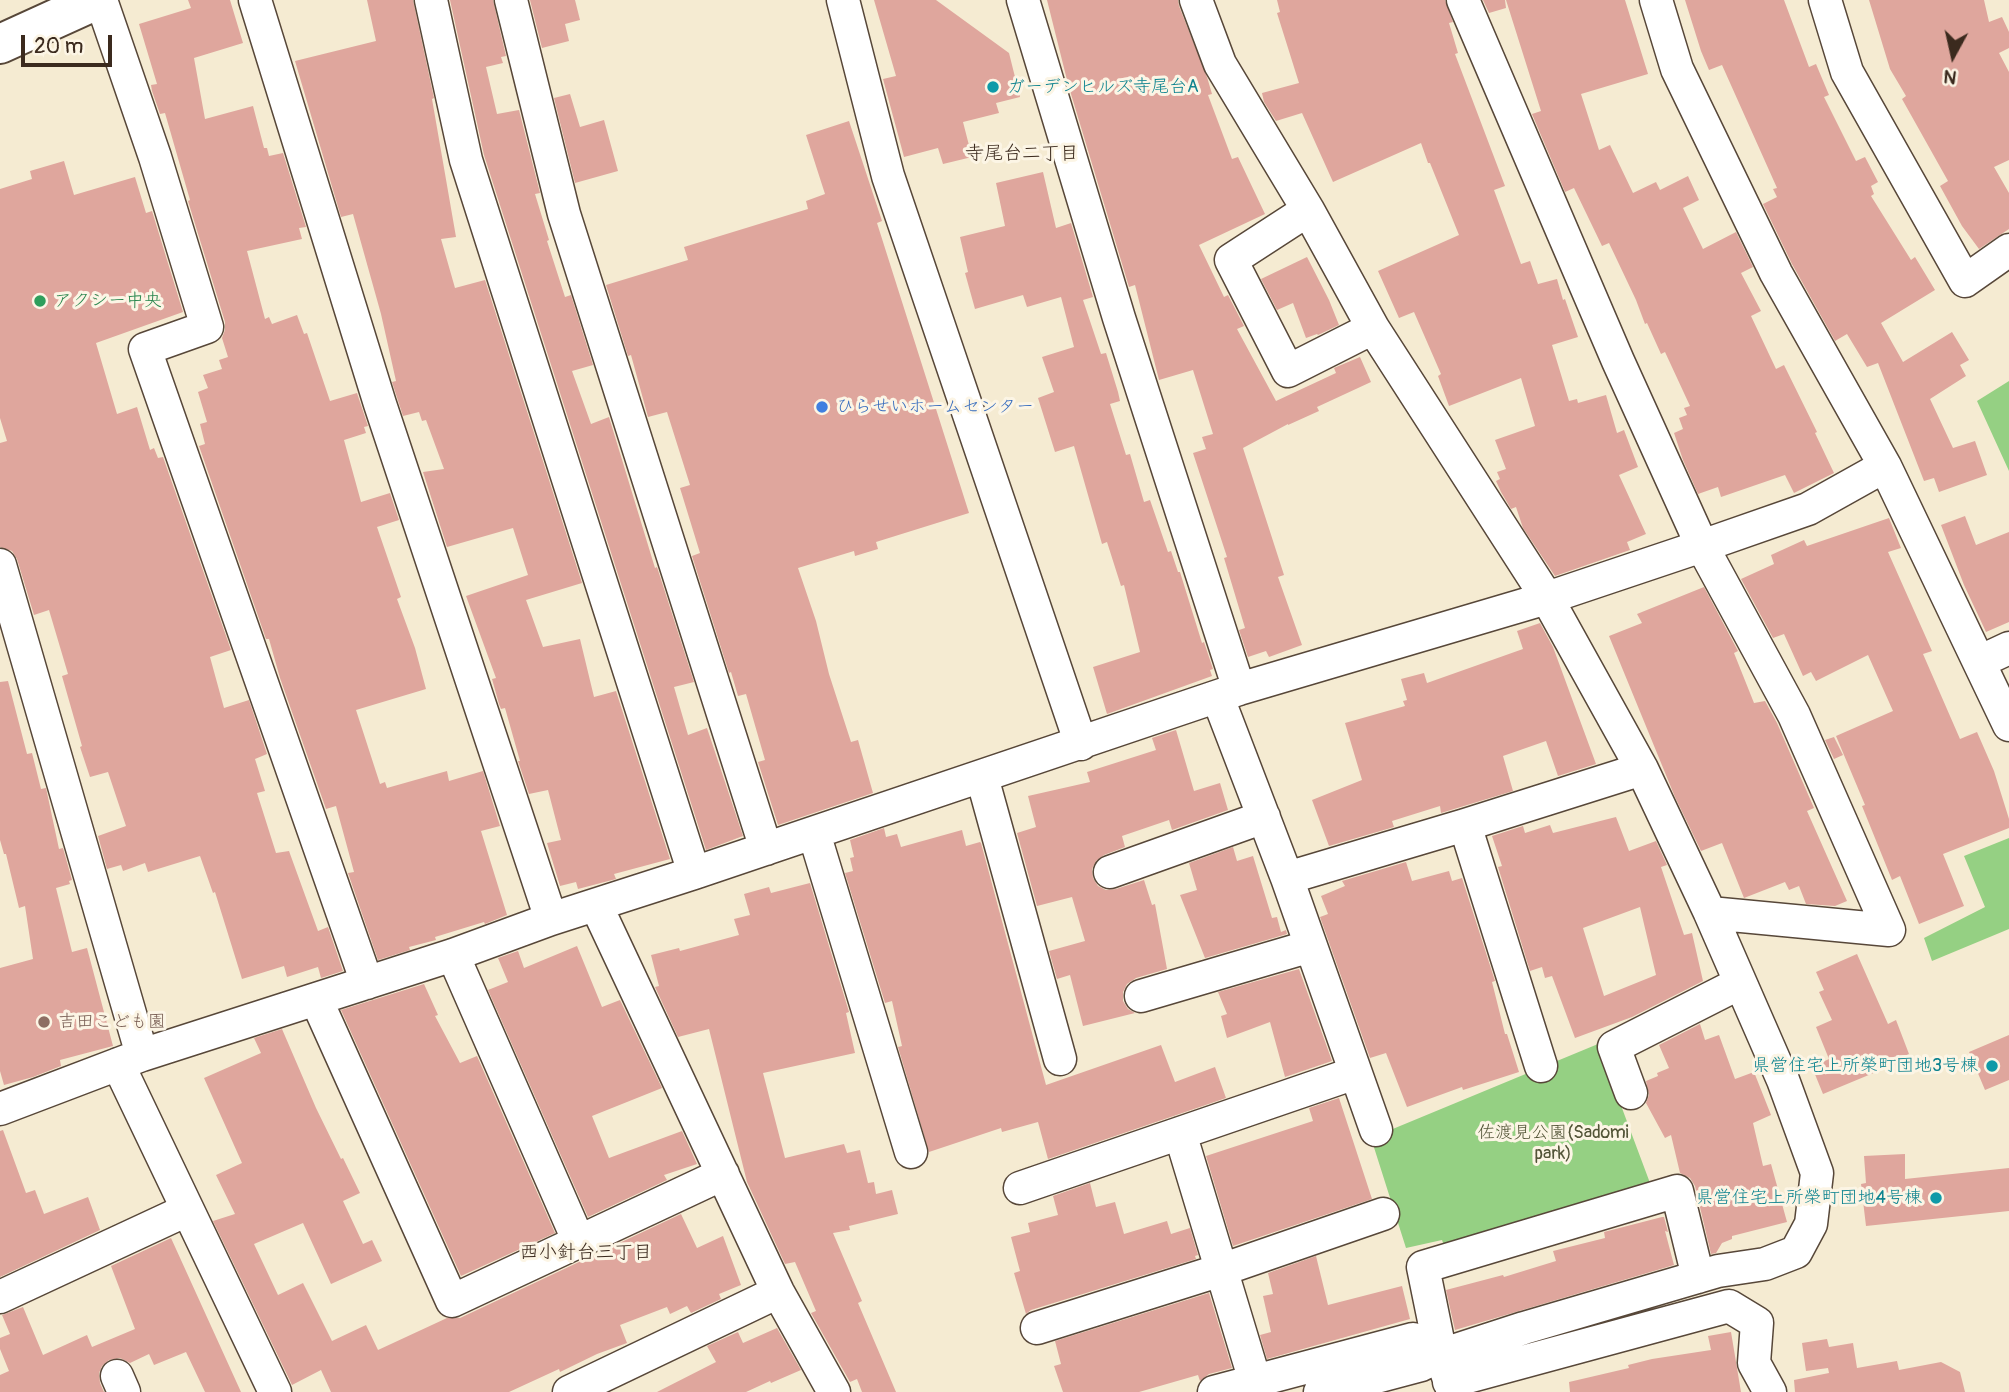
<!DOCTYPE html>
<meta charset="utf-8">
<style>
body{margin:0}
#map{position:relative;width:2009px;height:1392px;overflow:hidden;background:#f5ebd2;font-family:Pangolin,sans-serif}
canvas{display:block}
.north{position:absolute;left:1918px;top:21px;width:70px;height:70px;-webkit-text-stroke:5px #fcf5e5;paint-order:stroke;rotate:188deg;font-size:19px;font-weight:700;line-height:28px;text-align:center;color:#3b2a1e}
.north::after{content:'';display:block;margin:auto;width:24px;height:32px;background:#3b2a1e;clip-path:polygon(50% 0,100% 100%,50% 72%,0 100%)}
.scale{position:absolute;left:21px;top:35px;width:91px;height:32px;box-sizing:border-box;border:4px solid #3b2a1e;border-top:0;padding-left:9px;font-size:21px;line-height:24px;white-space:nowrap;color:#3b2a1e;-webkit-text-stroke:5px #fcf5e5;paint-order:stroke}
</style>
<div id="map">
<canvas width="2009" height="1392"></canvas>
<div class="north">N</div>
<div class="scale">20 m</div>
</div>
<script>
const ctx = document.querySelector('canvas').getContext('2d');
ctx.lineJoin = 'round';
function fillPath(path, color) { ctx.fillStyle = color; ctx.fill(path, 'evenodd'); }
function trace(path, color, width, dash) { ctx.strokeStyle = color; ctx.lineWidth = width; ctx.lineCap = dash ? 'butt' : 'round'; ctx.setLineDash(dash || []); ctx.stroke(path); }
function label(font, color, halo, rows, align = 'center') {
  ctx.font = font + ' Pangolin,"Klee One",sans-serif'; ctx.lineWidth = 6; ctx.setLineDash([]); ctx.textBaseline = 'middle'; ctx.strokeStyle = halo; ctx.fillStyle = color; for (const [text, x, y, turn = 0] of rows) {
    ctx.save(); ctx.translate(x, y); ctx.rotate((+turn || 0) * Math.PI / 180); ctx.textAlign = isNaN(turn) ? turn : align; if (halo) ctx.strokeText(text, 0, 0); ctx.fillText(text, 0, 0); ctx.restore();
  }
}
fillPath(new Path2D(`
 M2009 381V471L1977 401Z
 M2009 838V929L1932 961 1924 938 1985 907 1964 856Z
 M1598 1044 1653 1191 1447 1254 1442 1240 1406 1248 1371 1138Z`), '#95d083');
fillPath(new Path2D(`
 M188 0H230L243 43 194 58 205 119 253 106 264 148H267L269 156 283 153 306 227 299 228 302 239 247 251 265 319 269 317 272 324 297 315 304 334 307 333 330 401 357 393 368 426 364 427 366 433 344 440 361 502 390 493 399 520 377 527 401 597 397 599 415 648 426 689 356 710 380 784 385 782 387 788 447 771 449 781 483 771 500 826 481 831 507 915 485 924 484 922 435 937 436 940 409 947 410 950 378 960 348 873 354 872 336 806 326 809 280 678 269 639H266L199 446 205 444 200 424 207 422 198 392 208 388 203 375 222 369 219 360 228 357 222 338 225 330V322L188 201 190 200 165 113 160 114 152 91 151 85 157 84 139 24 191 8Z
 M367 0H413L434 98 432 99 456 237 441 239 455 288 485 280 582 583 526 600 543 647 580 639 594 697 616 691 670 859 614 874 616 879 578 889 576 882 560 886 547 843 561 840 548 790 529 794 518 761H520L505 708 501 709 499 704 492 679 496 678 466 596 528 575 513 528 447 547 423 472 444 469 426 420 422 421 419 412 403 416 392 382 396 381 381 314 353 214 341 217 295 61 376 41Z
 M450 0H493L506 56 501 57 503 63 486 67 497 114 519 110 540 193 535 194 549 240 547 241 565 297 571 295 593 365 572 371 591 424 609 417 655 568 657 567 694 682 674 687 688 735 707 728 743 836 706 850 484 155Z
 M530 0H575L580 20 565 24 569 41 542 48Z
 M874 0H936L1009 53 1020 97 996 103 999 113 963 122 972 157 943 164 938 148 904 157 883 79 896 76Z
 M1047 0H1178L1179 6 1207 77 1212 94 1208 95 1232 159 1238 157 1265 214 1199 245 1224 297 1228 295 1244 326 1237 329 1276 401 1336 373 1334 368 1360 357 1371 382 1317 407 1319 411 1288 425V424L1243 448 1284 575 1278 577 1302 645 1269 657 1266 651 1248 657 1239 630 1245 628 1224 558 1227 557 1193 453 1206 449 1202 437 1213 434 1193 370 1159 380 1135 285 1129 287 1068 84Z
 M1277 0H1445L1453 22 1449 23 1458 53 1455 54 1505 186 1494 190 1521 264 1530 261 1538 284 1557 279 1563 300 1565 299 1578 337 1552 345 1569 401 1577 399 1578 403 1606 395 1617 433 1624 430 1638 467 1619 475 1646 534 1627 542 1630 550 1555 576 1523 528 1516 507 1511 509 1501 492 1496 481 1500 479 1497 472 1506 469 1495 440 1535 426 1521 378 1449 406 1438 376 1441 374 1414 312 1399 318 1378 271 1459 235 1430 163H1428L1421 143 1333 182 1302 113 1276 121 1264 102 1262 93 1299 83 1277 13 1280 12Z
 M1483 0H1505L1506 8 1489 13Z
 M1506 0H1625L1648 74 1581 94 1599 150 1610 145 1633 193 1656 182 1660 190 1688 176 1699 200 1683 208 1703 249 1736 232 1753 267 1741 273 1761 311 1751 316 1776 369 1784 365 1817 432 1815 433 1834 473 1794 493 1785 475 1721 497 1718 487 1698 494 1683 460 1674 433 1683 429 1679 418 1687 415 1684 408 1690 406 1665 352 1661 354 1647 323 1645 324 1636 300 1609 243 1602 246 1574 188 1565 192 1532 114 1541 111Z
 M1685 0H1784L1809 67 1816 64 1829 95 1824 97 1856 161 1865 157 1878 182 1871 186 1874 194 1871 196 1911 260 1915 257 1935 290 1881 323 1903 362 1952 332 1969 360 1960 365 1966 376 1930 399 1953 448 1975 441 1987 475 1939 492 1934 478 1924 481 1878 363 1867 367 1847 334 1835 341 1792 264 1763 204 1777 197 1773 189 1777 188 1722 65 1709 70 1701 51Z
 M1869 0H1984L1989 22 2002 17 2009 32V48L1999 53 2009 72V160L1994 167 2009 193V229L1979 249 1962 226 1940 186 1948 181 1902 99 1906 96 1890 69Z
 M570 94 580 127 604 120 618 171 575 183 554 98Z
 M849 121 882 221 877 223 969 513 876 542 878 549 855 556 854 551 798 568 816 621 829 674 851 742 858 740 873 793 778 825 758 762 765 760 746 694 738 696 731 672 729 673 692 556 700 553 680 488 690 485 667 412 648 417 631 355 628 356 606 285 688 260 684 247 808 209 806 201 825 194 806 135Z
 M64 161 74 195 135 177 146 213 152 211 183 312 96 343 117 414 137 407 150 450 154 448 158 458 163 457 231 650 210 657 224 708 249 700 267 754 255 759 265 791 257 793 276 853 289 851 318 931 328 927 343 971 321 978 318 967 287 977 284 966 242 979 215 892 213 893 200 856 148 872 145 863 123 871 121 865 107 869 98 836 126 826 108 772 90 777 80 747 82 746 62 676 68 674 49 610 34 615 17 559 12 551 0 547V443L7 441 0 418V189L32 179 30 171Z
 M1043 172 1056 228 1071 223 1093 297 1083 300 1101 354 1106 353 1118 392 1120 401 1110 404 1126 455 1130 454 1144 502 1150 500 1168 552 1171 551 1178 572H1180L1202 643 1204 642 1213 669 1210 670 1212 676 1107 714 1093 667 1140 652 1124 585 1121 586 1107 542 1102 544 1074 446 1055 452 1038 398 1054 392 1042 357 1074 347 1061 297 1027 307 1023 295 975 309 965 273 968 272 960 237 1005 226 996 183Z
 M1307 257 1329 300 1339 325 1318 335 1317 334 1306 338 1293 303 1277 310 1261 279Z
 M1965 516 1976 545 2009 532V622L1986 632 1964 585 1941 525Z
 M1889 518 1901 548 1888 552 1932 651 1923 654 1960 739 1977 732 1994 771 2009 819V828L1943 854 1964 906 1919 924 1900 876 1892 880 1862 806 1865 805 1836 736 1893 711 1868 655 1816 681 1811 672 1803 676 1784 634 1773 638 1741 579 1774 564 1771 555 1804 540 1807 546Z
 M1704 587 1738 651 1734 653 1754 703 1765 701 1777 723 1814 808 1807 811 1847 901 1835 906 1806 904 1799 886 1789 890 1785 882 1744 898 1722 843 1701 851 1675 797 1609 636 1642 623 1637 614Z
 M1540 623 1553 647 1596 764 1558 776 1546 741 1503 756 1513 791 1441 813 1440 806 1392 821 1394 827 1329 846 1312 800 1362 780 1345 723 1405 706 1403 701 1407 700 1401 679 1424 673 1427 683 1523 649 1517 631Z
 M8 681 27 754 32 753 41 789 46 788 59 849 63 848 72 880 69 881 70 884 56 888 72 952 87 948 113 1046 60 1060 61 1066 33 1077 4 1085 0 1071V968L33 959 25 906 19 908 6 854H4L0 840V682Z
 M1176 730 1194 791 1220 783 1228 810 1172 830 1169 820 1122 836 1125 847 1104 855 1096 861 1092 869 1093 878 1098 886 1106 890 1116 889 1144 880 1152 905 1155 904 1167 969 1136 978 1127 984 1123 992V1001L1128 1009 1135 1013 1083 1026 1070 975 1057 979 1049 951 1085 941 1072 897 1037 906 1017 833 1036 827 1028 796 1090 782 1087 772 1156 750 1152 738Z
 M1834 737 1843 755 1834 759 1825 740Z
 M1616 817 1629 851 1656 841 1667 865 1661 867 1684 935 1692 933 1703 981 1632 1017 1575 1038 1552 976 1545 978 1542 967 1530 971 1498 867 1502 866 1492 836 1523 826 1525 833 1550 825 1553 833ZM1640 907 1656 975 1604 996 1583 928Z
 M884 828 886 837 897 834 901 847 962 830 966 846 980 842 981 843 1046 1085 1161 1045 1175 1082 1215 1067 1226 1098 1048 1159 1038 1122 1002 1132 1001 1128 929 1152 898 1047 902 1046 892 1001 885 1003 845 873 853 871 850 858 854 857 850 840Z
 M1233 847 1237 861 1253 856 1272 918 1277 917 1281 932 1286 930 1287 934 1205 958 1180 895 1197 890 1189 863Z
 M1406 862 1412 881 1449 871 1452 881 1462 878 1495 981 1492 982 1505 1034H1507L1519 1072 1463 1090 1462 1087 1407 1107 1386 1053 1370 1058 1320 917 1328 914 1321 896 1345 886 1342 881Z
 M810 883 849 1012 846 1013 855 1053 763 1073 785 1158 844 1144 847 1153 860 1150 868 1183 874 1182 876 1194 892 1190 898 1214 849 1226 850 1230 833 1233 862 1301 858 1303 896 1392H862L857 1379 850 1382 811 1313 816 1311 795 1262 785 1264 747 1182 709 1029 678 1037 655 987 659 986 651 955 679 948 680 951 739 935 734 919 750 915 744 894 769 887 771 893Z
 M577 946 602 1007 620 1000 662 1088 592 1116 609 1158 682 1131 697 1164 664 1175 667 1180 588 1217 488 990 508 982 498 958 518 951 524 968Z
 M1857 954 1888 1024 1896 1020 1909 1054 1899 1058 1900 1062 1823 1094 1812 1067 1829 1059 1816 1027 1832 1020 1819 992 1824 990 1816 972Z
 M1299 969 1332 1061 1285 1077 1270 1022 1227 1038 1221 1016 1227 1014 1218 992Z
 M424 984 438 1015 435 1016 460 1063 477 1056 555 1233 461 1276 341 1010Z
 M1700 1024 1705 1040 1719 1035 1735 1079 1754 1072 1771 1115 1753 1123 1763 1166 1771 1164 1787 1222 1732 1236V1239L1722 1243 1716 1253 1711 1254 1695 1186 1690 1178 1680 1173 1671 1135 1665 1138 1646 1103 1649 1095 1646 1081 1658 1076 1657 1073 1669 1068 1659 1045Z
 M282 1029 316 1108 341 1159 343 1158 360 1193 343 1201 363 1244 372 1240 382 1261 331 1284 303 1223 254 1244 278 1295 303 1283 332 1341 366 1325 378 1350 447 1318H460L681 1214 697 1248 723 1236 741 1285 719 1294 721 1299 691 1313 687 1306 670 1314 667 1307 620 1325 627 1343 597 1354 560 1372 559 1369 509 1392H331L321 1370 292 1385 213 1221 235 1214 216 1175 242 1163 204 1078 261 1053 254 1038Z
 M2009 1035V1080L1985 1090 1969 1052Z
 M1339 1098 1372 1199 1233 1246 1206 1156 1313 1121 1309 1108Z
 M3 1130 26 1193 35 1190 44 1214 88 1197 100 1230 0 1277V1131Z
 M1905 1154V1179L2009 1168V1211L1866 1226 1861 1184 1866 1183 1864 1156Z
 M1090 1183 1096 1207 1115 1202 1124 1234 1167 1221 1171 1234 1190 1228 1198 1255 1195 1256 1196 1259 1031 1310 1026 1314 1014 1273 1020 1271 1011 1237 1030 1232 1028 1223 1058 1215 1053 1196Z
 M1662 1217H1664L1668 1232 1665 1231 1674 1265 1455 1330 1446 1290 1503 1275 1504 1277 1556 1261 1553 1251 1605 1238 1604 1232Z
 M171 1238 241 1392H205L186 1352 154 1365 149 1354 130 1363 120 1358 109 1360 102 1366 99 1373 100 1383 104 1392H0V1375L9 1371 0 1349V1338L10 1334 2 1315 23 1307 43 1355 87 1335 92 1347 135 1329 111 1266Z
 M1316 1256 1328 1305 1402 1286 1410 1319 1267 1359 1260 1335 1271 1332 1263 1296 1273 1294 1268 1273Z
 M1209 1293 1232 1368 1209 1374 1200 1381 1198 1375 1139 1392H1063L1054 1366 1061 1364 1055 1341Z
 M777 1328 801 1370 771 1383 770 1381 746 1392H657L716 1362 707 1346 738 1332 743 1343Z
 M1731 1332 1741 1392H1570L1569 1382 1629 1368 1628 1365 1652 1359 1711 1350 1708 1336Z
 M1827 1339 1829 1347 1853 1343 1857 1368 1897 1361 1899 1370 1941 1362 1960 1372 1965 1392H1795L1794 1380 1829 1373 1828 1368 1806 1371 1802 1343Z`), '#dfa69d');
const minor = new Path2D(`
 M101 0 155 157 207 327 145 349 367 983
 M255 0 380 404 551 919
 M431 0 466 160 694 873
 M511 0 564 214 766 849
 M843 0 888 176 1081 744
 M1023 0 1119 318 1239 689
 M1196 0 1220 64 1308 210 1373 328 1547 598 1642 769 1710 913 1783 1080 1817 1173 1811 1224 1796 1252 1765 1264 1718 1271 1524 1328 1441 1355 1421 1365 1320 1392
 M1463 0 1618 361 1702 546 1794 715 1889 930 1710 913
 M1656 0 1677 69 1776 273 1885 466 2009 725
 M1825 0 1847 72 1965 281 2009 250
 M1308 210 1231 260 1288 371 1373 328
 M0 565 142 1055
 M1979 662 2009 648
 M1218 698 1287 878 1376 1130
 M982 777 1060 1059
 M1465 825 1541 1066
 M814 833 911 1152
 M1110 872 1264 817
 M1287 878 1465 825 1642 769
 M596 905 778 1292 834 1392
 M453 955 579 1242
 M1141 996 1311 946
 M316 999 452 1301 723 1174
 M118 1064 275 1392
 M1631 1093 1614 1047 1740 983
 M0 1109 142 1055 453 955 551 919 694 873 1239 689 1547 598 1702 546 1808 509 1885 466
 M1180 1133 1255 1381
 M1020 1188 1355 1073
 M0 1297 187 1210
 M1037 1328 1221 1270 1383 1214
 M117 1376 124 1392
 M1449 1382 1729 1306 1757 1323 1754 1363 1770 1392
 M569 1392 778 1292
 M1214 1392 1413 1339
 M1453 1392 1441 1355 1423 1267 1677 1191 1698 1277`);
const tertiary = new Path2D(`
 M0 44 97 0`);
trace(minor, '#574739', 35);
trace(tertiary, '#574739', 42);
trace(minor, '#fff', 32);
trace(tertiary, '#fff', 38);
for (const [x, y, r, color] of [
 [993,87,7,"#0f9aa8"],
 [40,301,7,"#2e9e5b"],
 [822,407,7,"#3f7fe0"],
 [44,1022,7,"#8d6e63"],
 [1992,1066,7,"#0f9aa8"],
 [1936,1198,7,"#0f9aa8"]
]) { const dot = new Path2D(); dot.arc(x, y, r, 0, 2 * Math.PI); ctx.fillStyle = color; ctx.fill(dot); trace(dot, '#fcf5e5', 2.5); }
label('18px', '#0d838f', '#fcf5e5', [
 ["ガーデンヒルズ寺尾台A",1007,87,"left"],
 ["県営住宅上所榮町団地3号棟",1978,1066],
 ["県営住宅上所榮町団地4号棟",1922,1198]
], 'right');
label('18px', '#27864d', '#fcf5e5', [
 ["アクシー中央",54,301]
], 'left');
label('18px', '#366cbe', '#fcf5e5', [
 ["ひらせいホームセンター",836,407]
], 'left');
label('18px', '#785e54', '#fcf5e5', [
 ["吉田こども園",58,1022]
], 'left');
label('18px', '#525437', '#fcf5e5', [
 ["佐渡見公園(Sadomi",1553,1133],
 ["park)",1553,1154]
]);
label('19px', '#3b2a1e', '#fcf5e5', [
 ["寺尾台二丁目",1022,154],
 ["西小針台三丁目",586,1253]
]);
</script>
